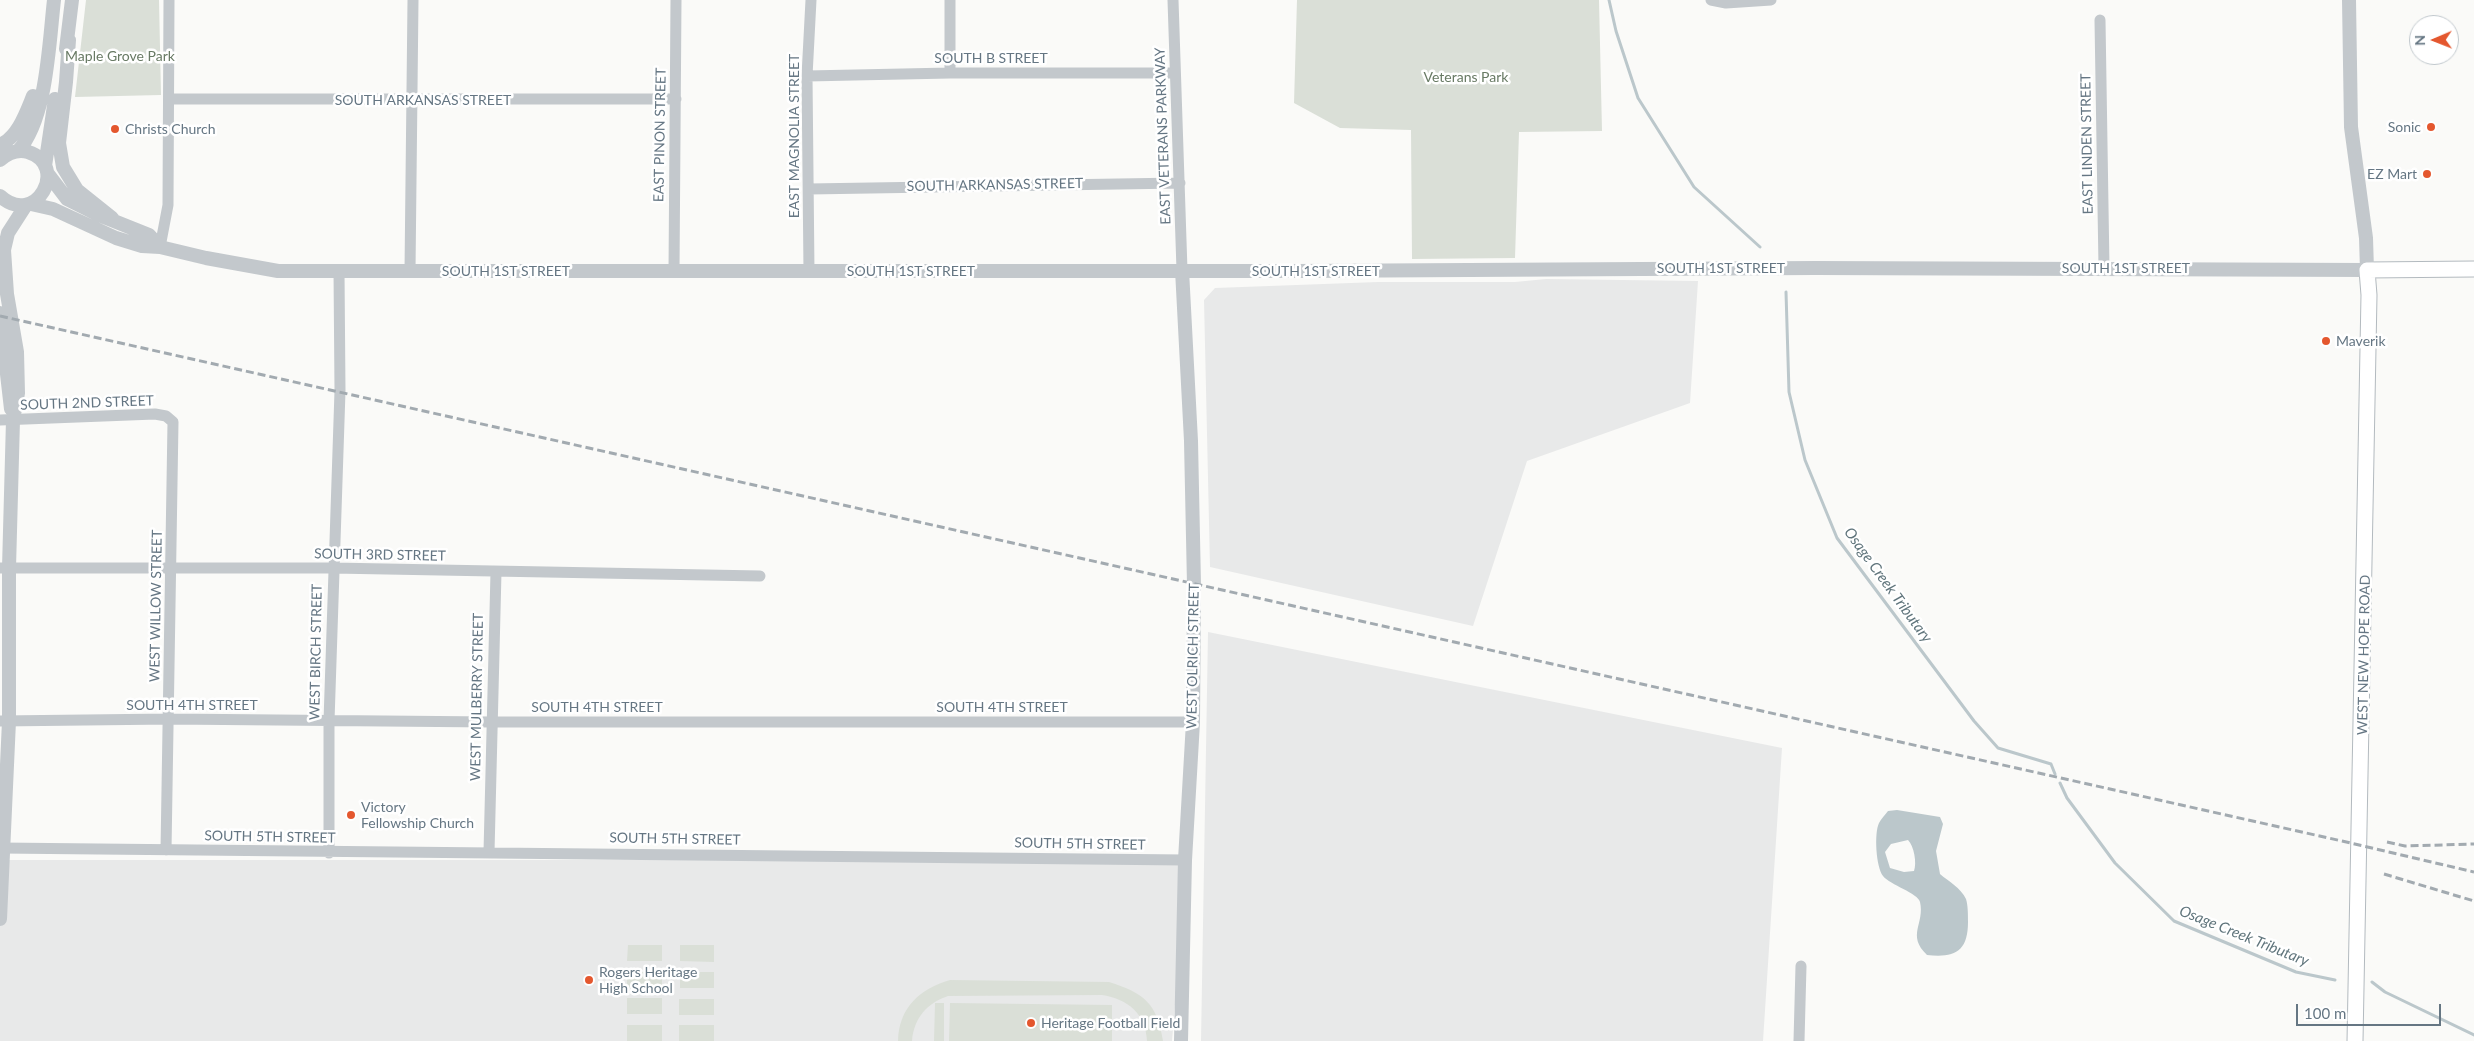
<!DOCTYPE html>
<style>
body{margin:0}
#map{position:relative;width:2474px;height:1041px;overflow:hidden;background:#fafaf8;font-family:Lato,sans-serif}
canvas{display:block}
.north{position:absolute;left:2409px;top:15px;width:50px;height:50px;box-sizing:border-box;background:#fff;border:1px solid #c1c8cd;border-radius:50%;rotate:269deg;font-size:14px;font-weight:700;line-height:20px;text-align:center;color:#657683}
.north::after{content:'';display:block;margin:auto;width:18px;height:22px;background:#e4572e;clip-path:polygon(50% 0,100% 100%,50% 72%,0 100%)}
.scale{position:absolute;left:2296px;top:1004px;width:145px;height:22px;box-sizing:border-box;border:2px solid #657683;border-top:0;padding-left:6px;font-size:15px;line-height:18px;white-space:nowrap;color:#657683;-webkit-text-stroke:4px #fff;paint-order:stroke}
</style>
<div id="map">
<canvas width="2474" height="1041"></canvas>
<div class="north">N</div>
<div class="scale">100 m</div>
</div>
<script>
const ctx = document.querySelector('canvas').getContext('2d');
ctx.lineJoin = 'round';
function fillPath(path, color) { ctx.fillStyle = color; ctx.fill(path, 'evenodd'); }
function trace(path, color, width, dash) { ctx.strokeStyle = color; ctx.lineWidth = width; ctx.lineCap = dash ? 'butt' : 'round'; ctx.setLineDash(dash || []); ctx.stroke(path); }
function label(font, color, halo, rows, align = 'center') {
  ctx.font = font + ' Lato,sans-serif'; ctx.lineWidth = 5; ctx.setLineDash([]); ctx.textBaseline = 'middle'; ctx.strokeStyle = halo; ctx.fillStyle = color; for (const [text, x, y, turn = 0] of rows) {
    ctx.save(); ctx.translate(x, y); ctx.rotate((+turn || 0) * Math.PI / 180); ctx.textAlign = isNaN(turn) ? turn : align; if (halo) ctx.strokeText(text, 0, 0); ctx.fillText(text, 0, 0); ctx.restore();
  }
}
fillPath(new Path2D(`
 M1546 279 1698 281 1690 403 1527 461 1473 626 1210 567 1204 300 1215 288 1378 282H1515Z
 M1208 632 1782 748 1763 1041H1201Z
 M3 860H1185V882L1172 1041H0V919Z`), '#e8e9e9');
fillPath(new Path2D(`
 M86 0H159L161 95 75 97Z
 M1297 0H1599L1602 131 1519 132 1515 258 1412 259 1411 130 1340 128 1294 103Z
 M628 945H662V961H627Z
 M680 945H714V962L680 961Z
 M627 972H662V988H627Z
 M680 972H714V988H680Z
 M950 980 1109 982C1144 993 1157 1003 1163 1041H1147C1146 1013 1127 999 1102 995L948 996C927 1003 914 1018 912 1041H898C899 1007 920 989 950 980Z
 M627 998H662V1014H627Z
 M679 999H714V1015H679Z
 M935 1003H944V1041H934Z
 M950 1003 1112 1005V1041H949Z
 M627 1025H662V1041H627Z
 M679 1025H714V1041H679Z`), '#dadfd7');
fillPath(new Path2D(`
 M1897 810 1940 817 1943 824 1936 851 1940 874C1948 881 1961 888 1966 899 1968 905 1968 915 1968 922 1968 952 1954 958 1927 955 1906 935 1925 924 1920 902 1918 893 1890 885 1883 876 1876 867 1874 833 1879 823 1881 819 1885 815 1888 811ZM1908 840C1914 846 1917 863 1914 871L1904 872 1890 868 1885 852 1891 844Z`), '#bbc7cb');
trace(new Path2D(`
 M1609 0 1616 31 1638 98 1694 187 1760 247
 M1786 292 1789 392 1805 460 1837 538 1974 721 1998 748 2051 764 2055 774
 M2060 783 2067 798 2115 863 2174 921 2296 972 2335 980
 M2372 982 2385 992 2474 1035`), '#bbc7cb', 3);
const secondary = new Path2D(`
 M2355 1041 2369 295 2367 270 2474 269`);
trace(secondary, '#b3babf', 17);
trace(new Path2D(`
 M950 0V73
 M1173 0 1182 270
 M1711 0 1726 3 1771 0
 M2100 20 2104 268
 M807 76 950 73H1175
 M170 99H676
 M809 189 1180 183
 M160 247 168 205 169 0
 M410 271 413 0
 M674 271 676 0
 M809 272 807 76 811 0
 M0 420 155 414 166 416 173 422 166 850
 M0 568H333L760 576
 M0 721 170 719 491 722H1193
 M0 848 1185 860
 M489 852 496 572
 M329 853V721L340 391 339 271
 M1799 1041 1801 966`), '#c3c8cc', 11);
trace(new Path2D(`
 M69 40 66 82 59 143 63 167 77 190 112 218
 M66 49 72 0
 M0 145C18 137 26 113 33 96
 M18 151C47 119 49 43 54 0
 M0 160C8 153 17 149 28 152 70 165 36 229 0 196
 M45 166 55 99
 M48 174 67 199 99 215 149 235 160 247
 M31 204 53 209 116 238 142 246 160 247 206 258 278 271H1296L1815 268 2367 270 2366 238 2351 127 2349 0
 M0 313 11 409
 M0 919 9 721V568L13 420 18 393 17 352 7 294 4 250 8 233 26 205
 M1181 1041 1185 860 1193 722 1194 585 1191 441 1182 270`), '#c3c8cc', 14);
trace(secondary, '#fff', 15);
trace(new Path2D(`
 M0 316 2342 841 2474 872
 M2387 842 2405 846 2474 844
 M2384 874 2474 901`), '#a2aab0', 3, [8, 4]);
for (const [x, y, r, color] of [
 [2431,127,5,"#e4572e"],
 [115,129,5,"#e4572e"],
 [2427,174,5,"#e4572e"],
 [2326,341,5,"#e4572e"],
 [351,815,5,"#e4572e"],
 [589,980,5,"#e4572e"],
 [1031,1023,5,"#e4572e"]
]) { const dot = new Path2D(); dot.arc(x, y, r, 0, 2 * Math.PI); ctx.fillStyle = color; ctx.fill(dot); trace(dot, '#fff', 2); }
label('14px', '#687a64', '#fff', [
 ["Maple Grove Park",120,56],
 ["Veterans Park",1466,77]
]);
label('14px', '#657683', '#fff', [
 ["SOUTH B STREET",991,58],
 ["SOUTH ARKANSAS STREET",423,100],
 ["EAST PINON STREET",660,135,-89],
 ["EAST MAGNOLIA STREET",794,136,-90],
 ["EAST VETERANS PARKWAY",1163,136,-92],
 ["EAST LINDEN STREET",2087,144,-91],
 ["SOUTH ARKANSAS STREET",995,185,-1],
 ["SOUTH 1ST STREET",1721,268],
 ["SOUTH 1ST STREET",2126,268],
 ["SOUTH 1ST STREET",506,271],
 ["SOUTH 1ST STREET",911,271],
 ["SOUTH 1ST STREET",1316,271],
 ["SOUTH 2ND STREET",87,403,-2],
 ["SOUTH 3RD STREET",380,555,1],
 ["WEST WILLOW STREET",156,606,-89],
 ["WEST BIRCH STREET",316,652,-89],
 ["WEST NEW HOPE ROAD",2364,655,-89],
 ["WEST OLRICH STREET",1193,656,-89],
 ["WEST MULBERRY STREET",477,697,-89],
 ["SOUTH 4TH STREET",192,705],
 ["SOUTH 4TH STREET",597,707],
 ["SOUTH 4TH STREET",1002,707],
 ["SOUTH 5TH STREET",270,837,1],
 ["SOUTH 5TH STREET",675,839,1],
 ["SOUTH 5TH STREET",1080,844,1]
]);
label('14px', '#657683', '#fff', [
 ["Sonic",2421,127,"right"],
 ["Christs Church",125,129],
 ["EZ Mart",2417,174,"right"],
 ["Maverik",2336,341],
 ["Victory",361,807],
 ["Fellowship Church",361,823],
 ["Rogers Heritage",599,972],
 ["High School",599,988],
 ["Heritage Football Field",1041,1023]
], 'left');
label('italic 15px', '#60757c', '#fff', [
 ["Osage Creek Tributary",1888,585,54],
 ["Osage Creek Tributary",2244,936,22]
]);
</script>
